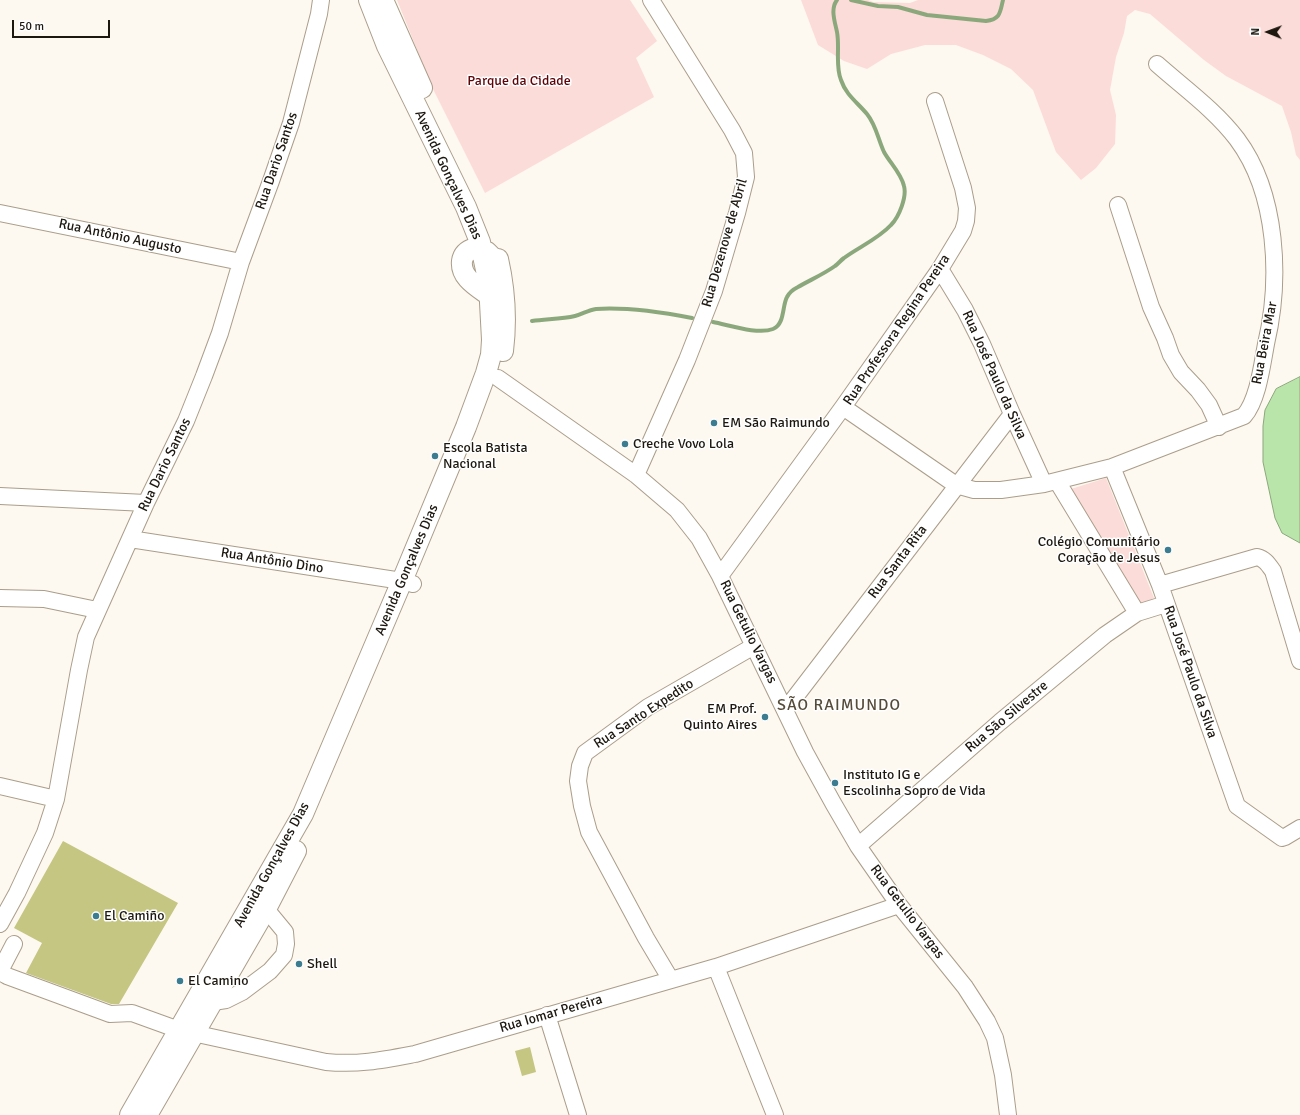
<!DOCTYPE html>
<meta charset="utf-8">
<style>
body{margin:0}
#map{position:relative;width:1300px;height:1115px;overflow:hidden;background:#fdf8f0;font-family:Signika,sans-serif}
canvas{display:block}
.north{position:absolute;left:1248px;top:12px;width:40px;height:40px;-webkit-text-stroke:3px #fff;paint-order:stroke;rotate:271deg;font-size:11px;font-weight:700;line-height:16px;text-align:center;color:#1c1810}
.north::after{content:'';display:block;margin:auto;width:14px;height:18px;background:#1c1810;clip-path:polygon(50% 0,100% 100%,50% 72%,0 100%)}
.scale{position:absolute;left:12px;top:20px;width:98px;height:18px;box-sizing:border-box;border:2px solid #1c1810;border-top:0;padding-left:5px;font-size:12px;line-height:14px;white-space:nowrap;color:#1c1810;-webkit-text-stroke:3px #fff;paint-order:stroke}
</style>
<div id="map">
<canvas width="1300" height="1115"></canvas>
<div class="north">N</div>
<div class="scale">50 m</div>
</div>
<script>
const ctx = document.querySelector('canvas').getContext('2d');
ctx.lineJoin = 'round';
function fillPath(path, color) { ctx.fillStyle = color; ctx.fill(path, 'evenodd'); }
function trace(path, color, width, dash) { ctx.strokeStyle = color; ctx.lineWidth = width; ctx.lineCap = dash ? 'butt' : 'round'; ctx.setLineDash(dash || []); ctx.stroke(path); }
function label(font, color, halo, rows, align = 'center') {
  ctx.font = font + ' Signika,sans-serif'; ctx.lineWidth = 3; ctx.setLineDash([]); ctx.textBaseline = 'middle'; ctx.strokeStyle = halo; ctx.fillStyle = color; for (const [text, x, y, turn = 0] of rows) {
    ctx.save(); ctx.translate(x, y); ctx.rotate((+turn || 0) * Math.PI / 180); ctx.textAlign = isNaN(turn) ? turn : align; if (halo) ctx.strokeText(text, 0, 0); ctx.fillText(text, 0, 0); ctx.restore();
  }
}
fillPath(new Path2D(`
 M397 0H630L657 41 636 58 654 97 485 193 432 87Z
 M801 0H868L873 2 910 3 918 0H1300V160L1296 155 1291 132 1282 106 1226 76 1204 60 1150 14 1135 10 1127 16 1124 33 1116 57 1110 90 1116 115 1115 144 1096 168 1081 180 1056 152 1033 90 1011 69 983 55 956 45H925L891 54 867 69 844 61 818 45Z
 M1106 478 1154 598 1140 605 1071 489Z`), '#fcdcd8');
const water = new Path2D(`
 M1300 377V543L1282 533 1275 518 1263 462V426L1265 410 1276 389Z`);
fillPath(water, '#bae5aa');
trace(water, '#8ba87c', 1);
trace(new Path2D(`
 M851 0 878 6 898 7 927 15 986 21C1001 19 1000 12 1003 0
 M532 321C547 319 562 319 575 316 583 314 588 310 596 309 627 307 661 312 692 318
 M713 322C729 325 758 335 773 329 785 324 782 306 787 297 789 293 794 289 798 287 810 280 824 274 835 266 838 264 841 260 844 258 859 247 878 239 891 225 899 217 907 197 904 186 901 173 890 163 884 152 878 139 876 125 867 114 857 102 846 95 841 80 835 66 840 48 837 32 835 22 830 9 837 0`), '#8ba87c', 4);
fillPath(new Path2D(`
 M63 841 178 903 119 1004H111L26 973 42 943 14 928Z
 M530 1047 536 1072 522 1076 515 1051Z`), '#c4c681');
const minor = new Path2D(`
 M1118 205 1151 307 1165 338 1171 355 1181 372 1198 390 1209 405 1219 427
 M0 213 241 262
 M940 269 965 310 982 344 1012 414 1044 484
 M498 378 636 475 677 510 699 538 720 576 805 752 833 803 858 846 899 905 965 987 987 1021 995 1038 1003 1075 1008 1115
 M843 407 956 485 974 490H1001L1044 484 1112 467 1244 416C1258 400 1262 365 1266 344 1281 280 1278 194 1237 139 1215 110 1184 88 1157 64
 M1112 467 1160 585 1237 806 1282 838 1285 837 1300 828
 M636 475 687 360 714 291 737 213 746 177 744 153 732 130 651 0
 M1057 481 1137 613
 M0 496 146 503
 M130 539 402 581 413 584
 M720 576 843 407 940 269 963 231 966 221 967 208 963 188 935 101
 M1160 585 1257 557C1265 559 1268 564 1273 571L1300 661
 M0 598 44 599 97 610
 M786 709 1012 414
 M0 786 56 799
 M858 846 1000 722 1105 635 1137 613 1166 604
 M0 924 17 893 45 833 56 799 79 670 86 637 146 503 186 421 204 376 220 333 241 262 271 181 291 123 319 14 321 0
 M14 944 2 967V973L7 976 110 1014 132 1013 179 1030 326 1062C359 1065 383 1060 415 1054L716 967 899 905
 M716 967 775 1115
 M671 980 646 938 589 832 582 806 578 781 580 766 585 753 648 707 754 646
 M213 1002 226 1000 242 992 270 971 284 955 286 944 285 932 266 909
 M547 1015 578 1115`);
const major = new Path2D(`
 M383 0 422 88
 M498 259C505 290 507 319 503 351
 M490 296C478 287 460 278 462 261 463 254 468 250 475 248L487 252 491 256
 M130 1115 303 814 402 581 466 427 486 373 491 355 492 340 489 284 480 242 466 207 387 46 369 0
 M147 1115 266 909 296 851`);
trace(minor, '#aa9e8a', 18);
trace(major, '#aa9e8a', 22);
trace(minor, '#fff', 16);
trace(major, '#fff', 20);
for (const [x, y, r, color] of [
 [714,423,4,"#3c7c90"],
 [625,444,4,"#3c7c90"],
 [435,456,4,"#3c7c90"],
 [1168,550,4,"#3c7c90"],
 [765,717,4,"#3c7c90"],
 [835,783,4,"#3c7c90"],
 [96,916,4,"#3c7c90"],
 [299,964,4,"#3c7c90"],
 [180,981,4,"#3c7c90"]
]) { const dot = new Path2D(); dot.arc(x, y, r, 0, 2 * Math.PI); ctx.fillStyle = color; ctx.fill(dot); trace(dot, '#fff', 1.5); }
label('14px', '#5e0409', '#fff', [
 ["Parque da Cidade",519,81]
]);
label('14px', '#1c1810', '#fff', [
 ["Rua Dario Santos",277,161,-71],
 ["Avenida Gonçalves Dias",448,175,65],
 ["Rua Antônio Augusto",120,237,12],
 ["Rua Dezenove de Abril",725,243,-74],
 ["Rua Professora Regina Pereira",897,330,-56],
 ["Rua Beira Mar",1265,343,-79],
 ["Rua José Paulo da Silva",994,375,66],
 ["Rua Dario Santos",165,465,-64],
 ["Rua Antônio Dino",272,561,9],
 ["Rua Santa Rita",898,562,-53],
 ["Avenida Gonçalves Dias",407,570,-67],
 ["Rua Getulio Vargas",748,632,64],
 ["Rua José Paulo da Silva",1190,672,71],
 ["Rua Santo Expedito",644,714,-33],
 ["Rua São Silvestre",1007,717,-40],
 ["Avenida Gonçalves Dias",272,865,-61],
 ["Rua Getulio Vargas",907,912,53],
 ["Rua Iomar Pereira",551,1014,-16]
]);
label('14px', '#1c1810', '#fff', [
 ["EM São Raimundo",722,423],
 ["Creche Vovo Lola",633,444],
 ["Escola Batista",443,448],
 ["Nacional",443,464],
 ["Colégio Comunitário",1160,542,"right"],
 ["Coração de Jesus",1160,558,"right"],
 ["EM Prof.",757,709,"right"],
 ["Quinto Aires",757,725,"right"],
 ["Instituto IG e",843,775],
 ["Escolinha Sopro de Vida",843,791],
 ["El Camiño",104,916],
 ["Shell",307,964],
 ["El Camino",188,981]
], 'left');
ctx.letterSpacing = '1px';
label('16px', '#554b39', '#fff', [
 ["SÃO RAIMUNDO",839,706]
]);
ctx.letterSpacing = '0px';
</script>
